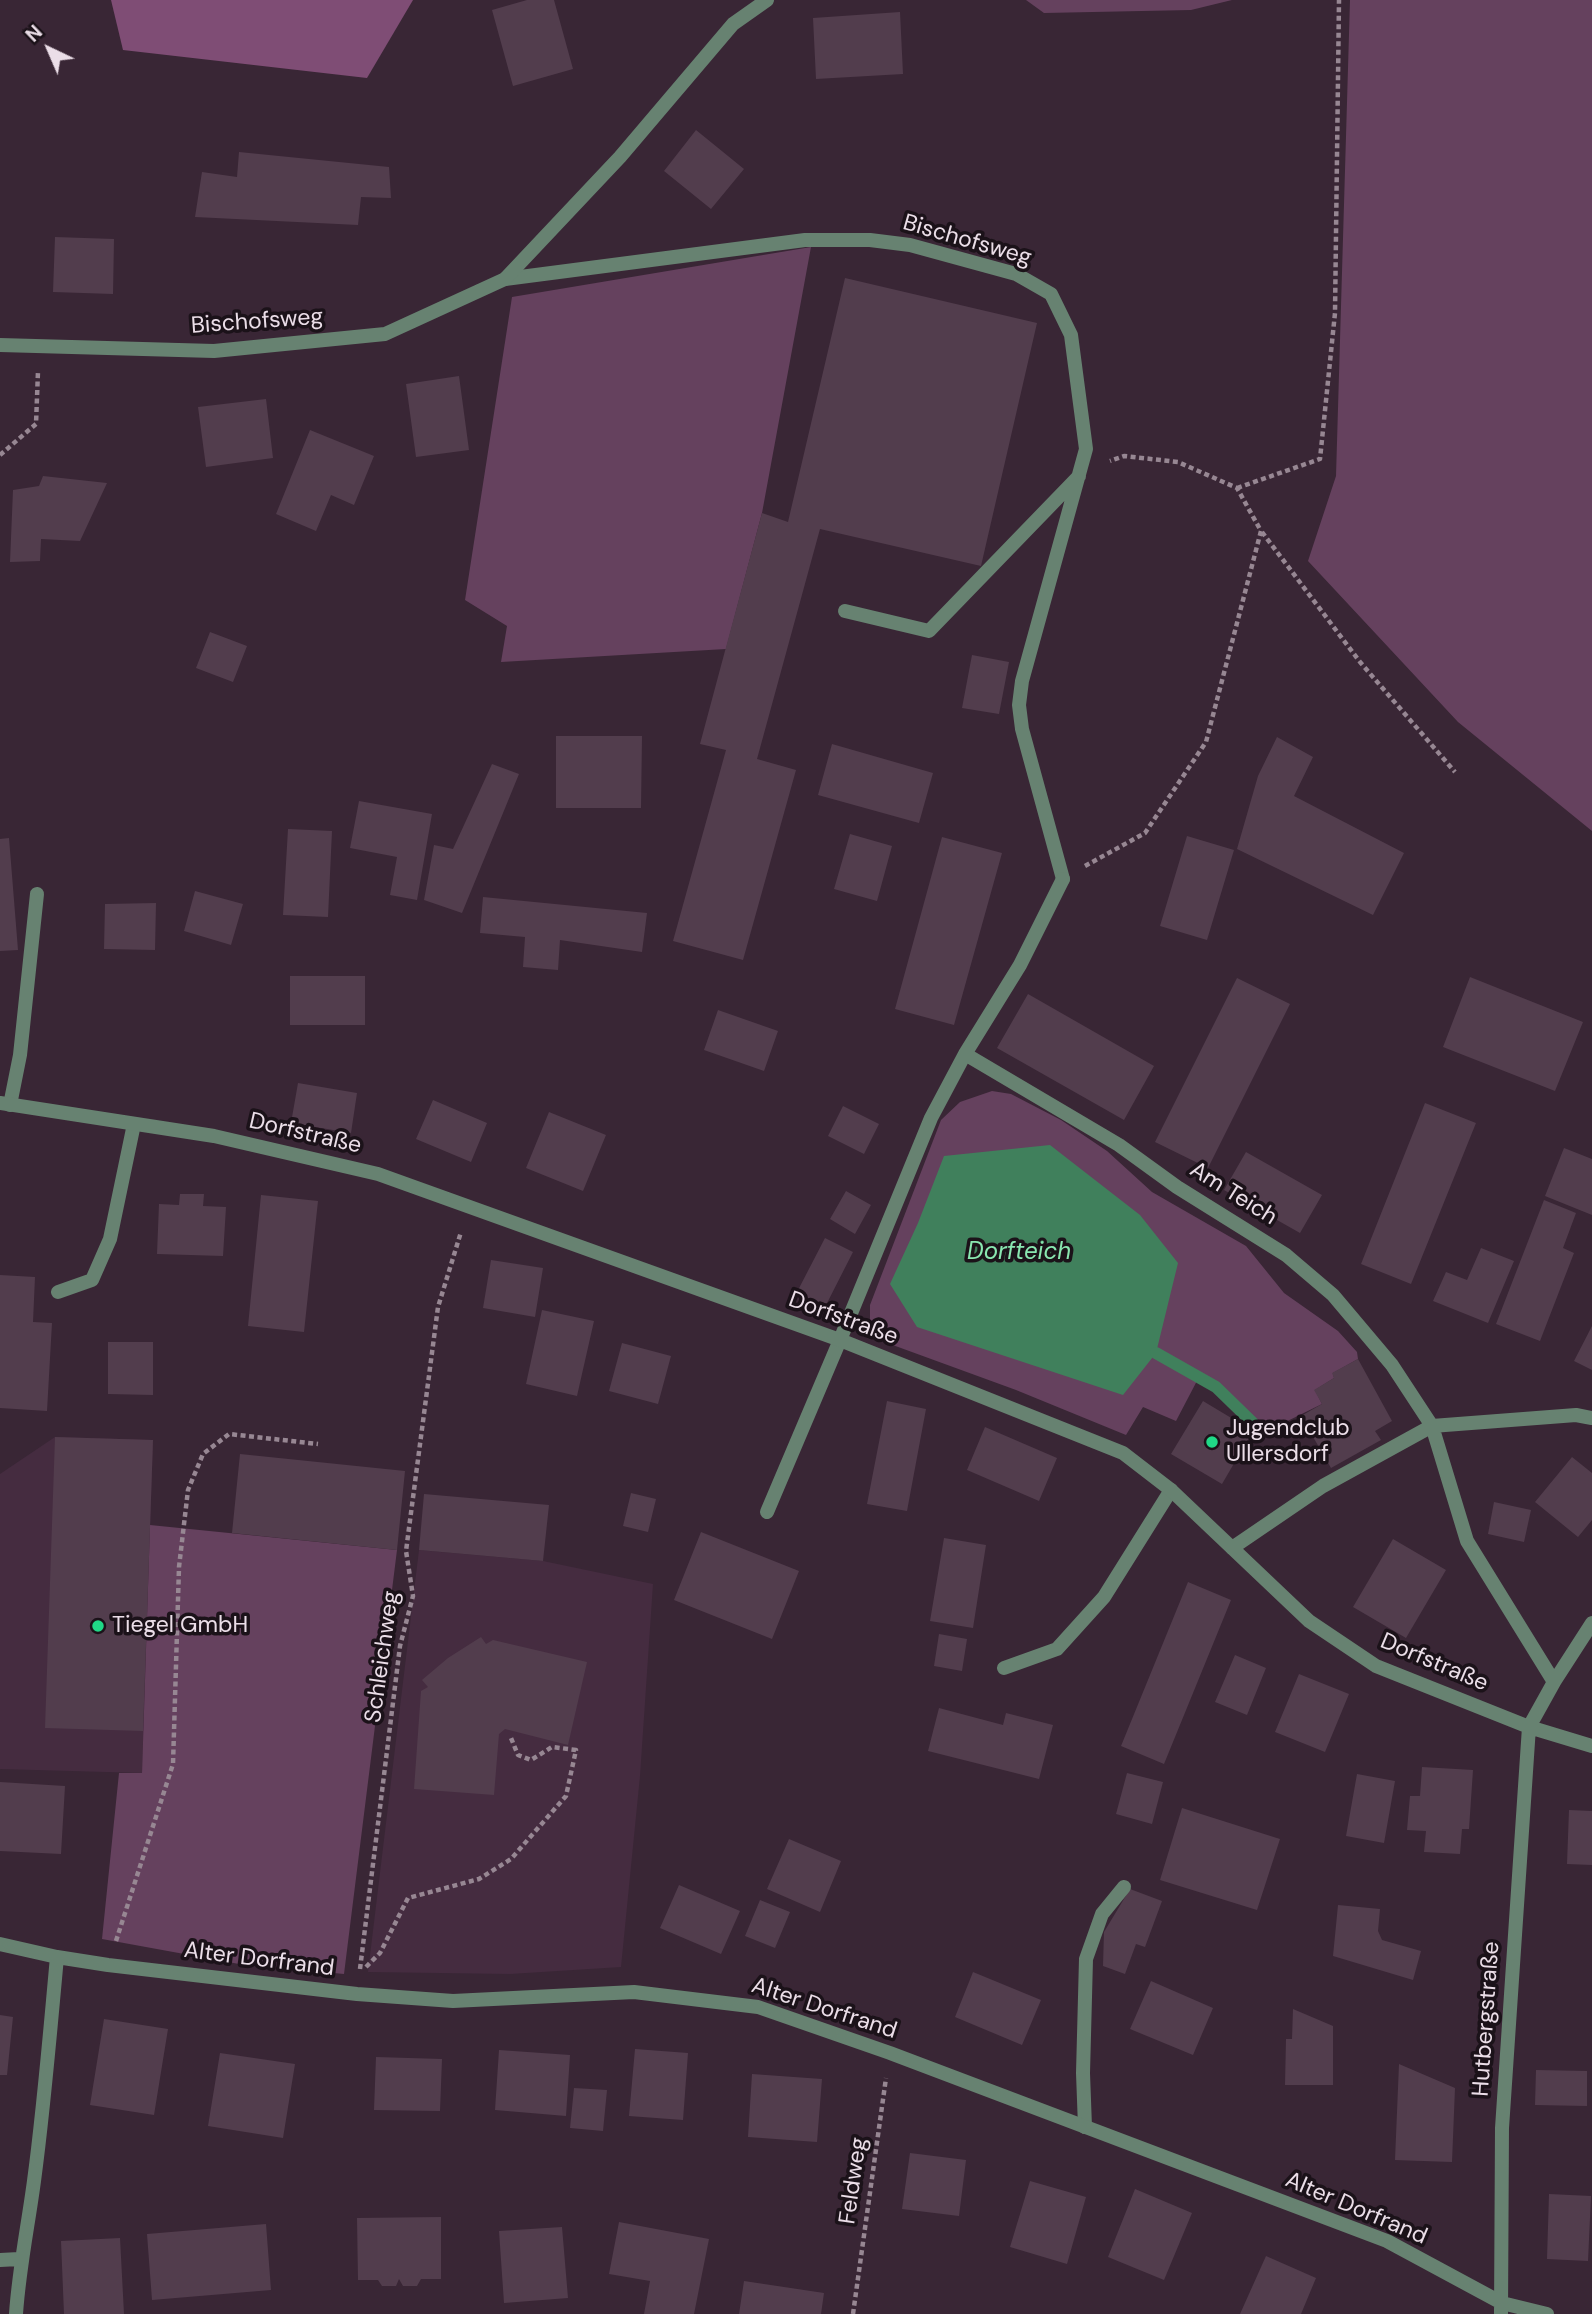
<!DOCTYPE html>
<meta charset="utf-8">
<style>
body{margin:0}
#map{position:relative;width:1592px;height:2314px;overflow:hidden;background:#392635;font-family:"DM Sans",sans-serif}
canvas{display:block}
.north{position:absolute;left:14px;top:14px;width:70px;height:70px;-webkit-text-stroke:5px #1b1219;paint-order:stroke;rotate:316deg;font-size:19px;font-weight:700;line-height:28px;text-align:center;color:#ebdee8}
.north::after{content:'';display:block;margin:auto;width:24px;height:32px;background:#ebdee8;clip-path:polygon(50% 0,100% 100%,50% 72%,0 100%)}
</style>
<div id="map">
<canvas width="1592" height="2314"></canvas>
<div class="north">N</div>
</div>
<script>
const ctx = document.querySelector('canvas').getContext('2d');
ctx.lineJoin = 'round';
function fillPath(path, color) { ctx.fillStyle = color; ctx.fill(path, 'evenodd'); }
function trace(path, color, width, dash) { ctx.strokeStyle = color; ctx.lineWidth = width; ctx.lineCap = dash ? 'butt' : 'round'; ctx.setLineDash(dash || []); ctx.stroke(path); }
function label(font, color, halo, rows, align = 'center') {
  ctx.font = font + ' "DM Sans",sans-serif'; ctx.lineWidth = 7; ctx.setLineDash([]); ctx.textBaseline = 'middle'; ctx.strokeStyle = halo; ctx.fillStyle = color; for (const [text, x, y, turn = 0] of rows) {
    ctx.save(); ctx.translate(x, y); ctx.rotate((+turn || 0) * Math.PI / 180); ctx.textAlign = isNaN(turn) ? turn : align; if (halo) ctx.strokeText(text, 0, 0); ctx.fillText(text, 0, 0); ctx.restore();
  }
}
fillPath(new Path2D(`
 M55 1437 153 1440 142 1773 0 1769V1474Z
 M419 1550 543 1561 653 1584 640 1776 621 1967 510 1974 368 1972Z`), '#452c40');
fillPath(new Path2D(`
 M1026 0H1232L1191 10 1044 13Z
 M1350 0H1592V831L1458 722 1308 561 1336 476Z
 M811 247 762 513 726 649 501 662 507 626 465 600 512 297Z
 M992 1091 1011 1094 1061 1120 1107 1151 1152 1192 1246 1246 1284 1293 1338 1331 1357 1352 1358 1359 1333 1373 1334 1378 1315 1390 1322 1404 1259 1435C1247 1411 1222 1390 1199 1377L1176 1421 1143 1407 1126 1435 1016 1390 879 1340 870 1321V1305L941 1120 960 1102Z
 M150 1525 397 1550 344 1974 239 1964 102 1939 119 1773H142Z`), '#65415e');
fillPath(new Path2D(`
 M111 0H413L367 78 123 50Z`), '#7f4d75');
fillPath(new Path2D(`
 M1050 1145 1140 1215 1178 1263 1156 1353 1123 1395 917 1327 890 1284 918 1223 944 1156Z`), '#40805c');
trace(new Path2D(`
 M1156 1353 1216 1387 1253 1423`), '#40805c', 12);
fillPath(new Path2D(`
 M527 0H554L573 69 513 86 492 10Z
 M900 12 903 74 816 79 813 18Z
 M696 130 744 169 711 209 664 171Z
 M239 152 389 167 391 198 361 197 358 225 195 217 202 172 237 177Z
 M55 237 114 239 113 294 53 292Z
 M845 278 1037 323 981 566 820 529 757 759 796 770 743 960 673 941 726 750 700 744 762 513 788 522Z
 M459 376 469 450 416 457 406 384Z
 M266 399 273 458 206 467 198 407Z
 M310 430 374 456 354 505 331 495 316 531 276 514Z
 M43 476 107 483 80 541 41 539 40 561 10 562 13 490 39 486Z
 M210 632 247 646 233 682 196 668Z
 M972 655 1009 662 999 714 962 708Z
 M556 736H642L641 808H556Z
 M1277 737 1313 757 1294 796 1404 853 1373 915 1237 849 1258 776Z
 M832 744 933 773 919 823 818 795Z
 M492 764 519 774 462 913 424 900 434 845 453 849Z
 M359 801 432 814 417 900 390 895 397 857 350 848Z
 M288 829 332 831 328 917 283 915Z
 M850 834 892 846 877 901 834 889Z
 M1187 836 1234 850 1207 940 1160 926Z
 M942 837 1002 853 954 1025 895 1009Z
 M9 838 18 950 0 951V839Z
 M195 891 243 904 231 945 184 931Z
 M483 897 647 913 642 952 560 940 558 970 523 967 525 937 480 933Z
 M156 903 155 950 104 949 105 904Z
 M290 976H365V1025H290Z
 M1470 977 1583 1022 1555 1091 1443 1047Z
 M1237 978 1290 1004 1208 1168 1155 1142Z
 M1028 994 1154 1066 1124 1120 997 1048Z
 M718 1010 778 1031 764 1071 704 1050Z
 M298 1083 357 1093 351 1133 291 1123Z
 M433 1100 487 1123 471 1162 416 1139Z
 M1425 1103 1476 1123 1411 1284 1361 1264Z
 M843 1106 879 1124 864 1154 828 1136Z
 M549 1112 606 1135 583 1191 526 1168Z
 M1564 1148 1592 1159V1215L1545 1196Z
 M1246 1152 1322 1195 1300 1233 1224 1190Z
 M846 1191 871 1205 855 1234 830 1219Z
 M180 1194H204L203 1206 226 1207 223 1256 157 1254 159 1204 179 1205Z
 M261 1195 318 1201 304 1332 248 1326Z
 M1544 1200 1576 1213 1563 1248 1574 1253 1540 1341 1496 1324Z
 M825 1238 853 1252 824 1309 796 1294Z
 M1481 1248 1514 1261 1488 1323 1433 1301 1446 1272 1467 1280Z
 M491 1260 543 1268 535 1317 483 1308Z
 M0 1275 35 1277 33 1322 52 1323 47 1411 0 1408Z
 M542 1310 594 1321 577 1396 526 1384Z
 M1592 1326V1370L1574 1361Z
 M108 1342H153V1395L108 1394Z
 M622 1343 671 1356 658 1404 609 1391Z
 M1358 1359 1392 1421 1375 1431 1381 1440 1331 1468 1301 1416 1322 1404 1314 1390 1334 1378 1332 1373Z
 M887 1401 926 1409 907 1511 867 1504Z
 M1203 1401 1253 1431 1222 1484 1171 1454Z
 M985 1427 1057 1458 1039 1501 967 1470Z
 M55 1437 153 1440 143 1731 45 1728Z
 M240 1454 405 1471 397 1550 232 1533Z
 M1572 1457 1592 1473V1520L1578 1537 1535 1502Z
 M631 1493 656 1499 648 1532 623 1526Z
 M424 1494 549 1505 543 1561 419 1550Z
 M1494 1502 1531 1510 1524 1542 1488 1534Z
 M701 1532 799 1571 772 1639 674 1600Z
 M944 1538 986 1545 973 1628 930 1621Z
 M1393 1539 1446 1570 1406 1638 1353 1607Z
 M1188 1582 1231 1600 1164 1764 1121 1746Z
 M939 1634 967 1639 962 1671 934 1666Z
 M481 1637 486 1644 493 1640 587 1662 568 1745 505 1729 499 1734 494 1795 414 1789 421 1691 428 1687 422 1680 448 1658Z
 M1235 1655 1266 1668 1247 1715 1215 1702Z
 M1299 1674 1349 1694 1325 1752 1275 1732Z
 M939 1708 1003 1725 1006 1713 1053 1725 1039 1779 928 1751Z
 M1422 1767 1473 1770 1469 1829H1462L1460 1854 1424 1852 1426 1831 1407 1830 1410 1796H1420Z
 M1127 1773 1163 1782 1152 1824 1116 1814Z
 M1357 1774 1395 1781 1384 1843 1346 1836Z
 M0 1782 65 1786 61 1854 0 1851Z
 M1182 1808 1280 1839 1257 1910 1160 1880Z
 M1569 1810 1592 1811V1865L1567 1864Z
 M789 1839 841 1861 820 1912 767 1889Z
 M679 1885 740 1911 721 1954 660 1928Z
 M1130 1889 1162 1901 1145 1947 1136 1944 1125 1974 1103 1966 1104 1932Z
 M760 1900 790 1912 775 1948 745 1936Z
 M1338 1905 1380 1909 1378 1931 1382 1940 1421 1951 1413 1980 1333 1956Z
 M973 1972 1041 2000 1022 2045 955 2017Z
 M1151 1981 1213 2008 1193 2055 1130 2029Z
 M1293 2009 1333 2026V2085H1285L1286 2039H1292Z
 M0 2015 13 2017 7 2075H0Z
 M104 2019 168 2029 154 2115 90 2105Z
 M635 2049 688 2053 683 2120 629 2116Z
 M499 2050 570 2055 566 2116 495 2110Z
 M220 2053 295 2064 283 2138 208 2126Z
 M376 2057 442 2059 440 2111 374 2110Z
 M1399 2064 1455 2088 1452 2162 1395 2160Z
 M1536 2070 1587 2071V2106L1535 2105Z
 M752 2074 822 2079 817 2142 748 2137Z
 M574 2088 607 2090 603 2131 570 2128Z
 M910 2153 966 2160 959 2216 902 2209Z
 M1030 2181 1086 2197 1067 2264 1010 2247Z
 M1135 2189 1192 2213 1164 2280 1108 2257Z
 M1549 2194 1591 2196 1588 2261 1547 2259Z
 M441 2217V2279H421L417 2286H403L399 2279 396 2286H382L378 2280H358L357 2218Z
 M619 2222 709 2239 694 2314H644L650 2281 609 2274Z
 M266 2224 271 2290 152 2300 147 2234Z
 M562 2227 568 2298 504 2303 499 2231Z
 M120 2238 124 2314H64L61 2241Z
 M1266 2256 1316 2278 1301 2314H1240Z
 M744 2281 824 2293 821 2314H739Z`), '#523d4d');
trace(new Path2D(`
 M0 455 36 424 38 371
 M1237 488 1320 459 1335 313 1339 0
 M1262 532 1360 662 1455 772
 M1085 866 1145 833 1206 742 1261 531 1237 488 1178 462 1124 456 1110 461
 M116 1941 173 1764 179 1567 188 1490 203 1454 229 1434 318 1444
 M366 1967 380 1953 408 1898 479 1879 511 1859 566 1796 576 1750 552 1747 531 1760 518 1755 511 1738
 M360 1969 400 1646 413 1596 406 1551 438 1307 461 1232
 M853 2314 886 2078`), '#978793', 4.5, [5, 3.5]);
trace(new Path2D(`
 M505 279 805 240H870L910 245 1016 274 1051 294 1071 335 1086 449 1022 681 1019 705 1022 729 1063 879
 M845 611 929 631 1079 476
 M10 1105 20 1055 37 894
 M58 1292 92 1280 110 1239 134 1124
 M767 1512 840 1340
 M1004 1668 1057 1649 1104 1597 1171 1490
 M1085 2127 1083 2073 1086 1959 1102 1914 1124 1887`), '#678271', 14);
trace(new Path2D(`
 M0 345 214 351 385 334 505 279 620 157 733 24 767 0
 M965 1054 1119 1145 1177 1187 1286 1255 1333 1295 1392 1365 1432 1426 1467 1541 1554 1682 1529 1727 1502 2128 1501 2314
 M0 1103 214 1136 378 1174 840 1340 1123 1453 1171 1490 1309 1621 1376 1666 1529 1727 1592 1746
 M840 1340 931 1118 965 1054 1020 965 1063 879
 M1232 1548 1323 1486 1432 1426 1576 1415 1592 1418
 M1554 1682 1592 1623
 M0 1944 57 1957 108 1965 357 1994 453 2001 634 1992 758 2007 890 2053 1387 2241 1502 2303 1547 2314
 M0 2260 19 2259
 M16 2314C19 2269 28 2226 34 2181 44 2107 50 2032 57 1957`), '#678271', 14);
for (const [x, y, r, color] of [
 [1212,1442,7,"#20d887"],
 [98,1626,7,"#20d887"]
]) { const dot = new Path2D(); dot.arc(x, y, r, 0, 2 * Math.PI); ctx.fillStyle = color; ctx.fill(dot); trace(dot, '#1b1219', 2.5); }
label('23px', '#ebdee8', '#1b1219', [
 ["Bischofsweg",967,241,16],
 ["Bischofsweg",257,322,-4],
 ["Dorfstraße",305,1134,13],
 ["Am Teich",1233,1194,32],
 ["Dorfstraße",843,1319,20],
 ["Schleichweg",383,1657,-82],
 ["Dorfstraße",1434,1663,23],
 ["Alter Dorfrand",259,1960,7],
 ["Alter Dorfrand",824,2009,18],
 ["Hutbergstraße",1487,2019,-86],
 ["Feldweg",854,2181,-82],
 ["Alter Dorfrand",1356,2209,23]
]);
label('23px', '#ebdee8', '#1b1219', [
 ["Jugendclub",1226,1429],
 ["Ullersdorf",1226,1455],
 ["Tiegel GmbH",112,1626]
], 'left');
label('italic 24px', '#8ae7b1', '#1b1219', [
 ["Dorfteich",1019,1253]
]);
</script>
